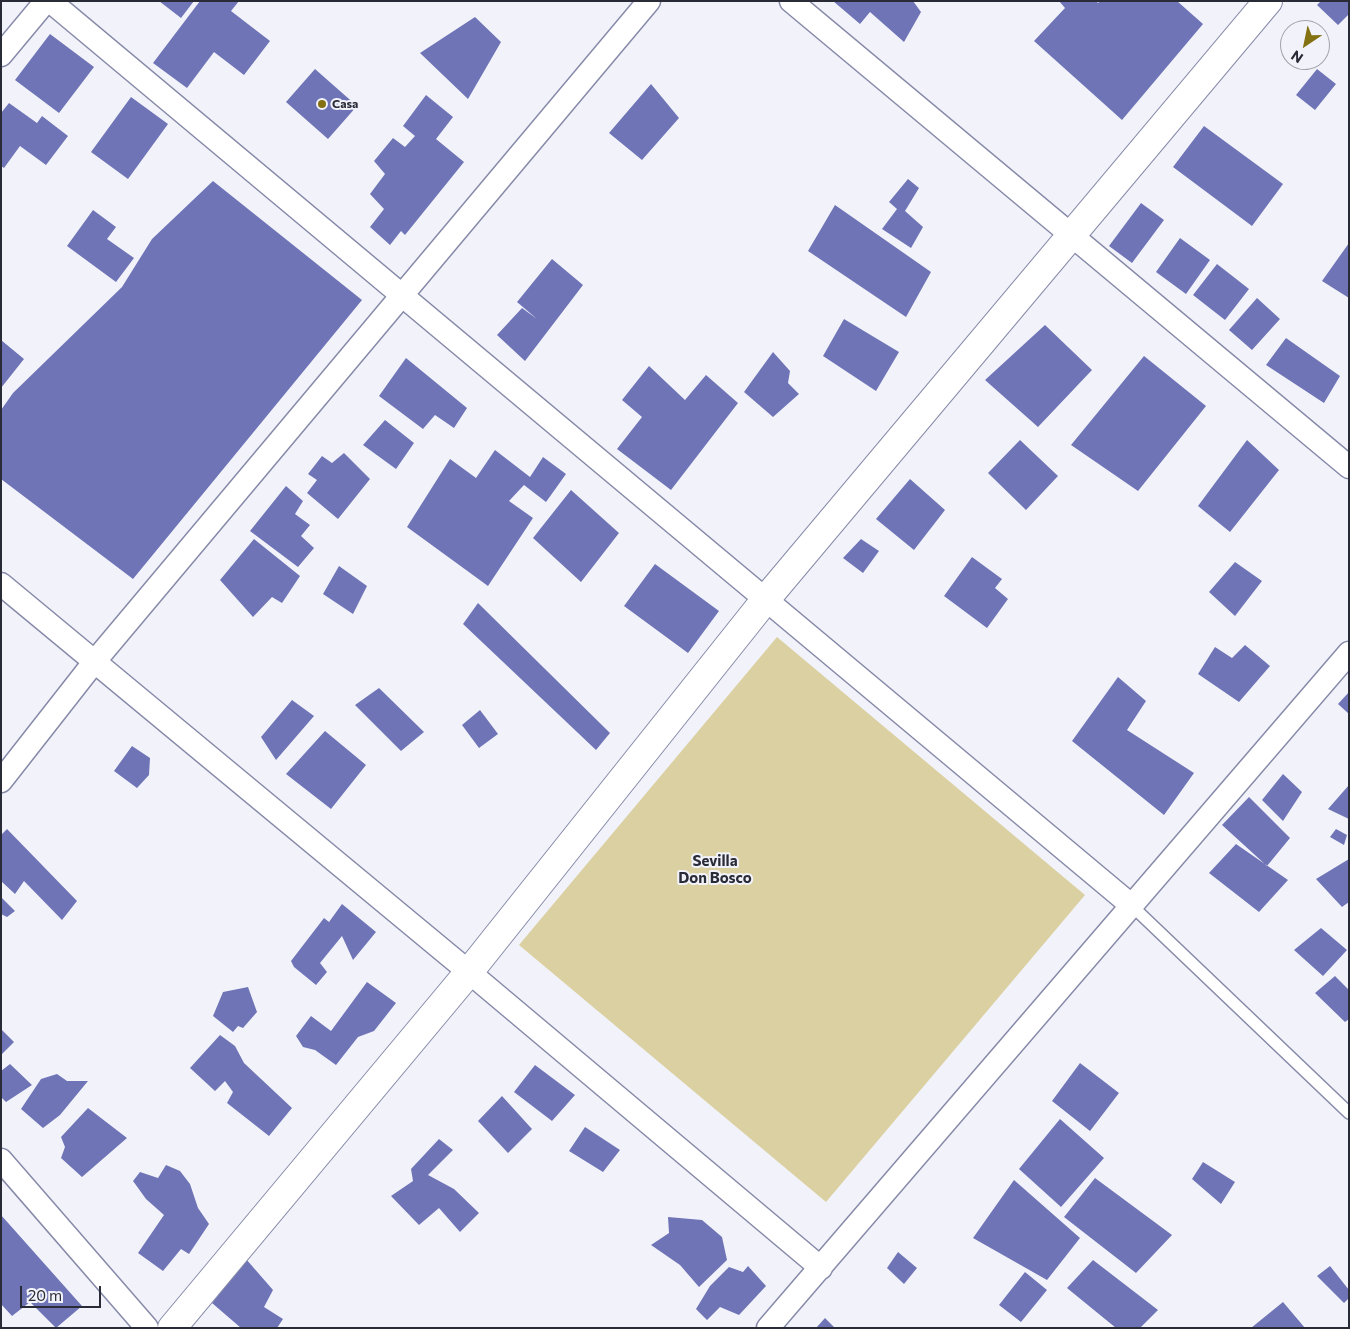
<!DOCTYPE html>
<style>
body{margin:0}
#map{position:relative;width:1350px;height:1329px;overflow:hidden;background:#f2f3fa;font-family:Commissioner,sans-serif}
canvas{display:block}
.frame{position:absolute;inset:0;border:2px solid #292b37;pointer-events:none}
.north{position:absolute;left:1280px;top:20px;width:50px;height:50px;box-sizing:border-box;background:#f2f3fa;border:1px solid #a2a3ac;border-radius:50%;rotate:214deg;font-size:14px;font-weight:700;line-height:20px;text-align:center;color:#292b37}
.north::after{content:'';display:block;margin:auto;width:18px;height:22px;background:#837112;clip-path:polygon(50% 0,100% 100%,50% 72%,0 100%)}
.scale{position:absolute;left:20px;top:1286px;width:81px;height:22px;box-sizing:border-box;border:2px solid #292b37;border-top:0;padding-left:6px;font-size:15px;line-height:18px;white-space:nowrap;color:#292b37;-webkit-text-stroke:4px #f2f3fa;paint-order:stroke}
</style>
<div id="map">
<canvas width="1350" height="1329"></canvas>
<div class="frame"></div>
<div class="north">N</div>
<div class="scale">20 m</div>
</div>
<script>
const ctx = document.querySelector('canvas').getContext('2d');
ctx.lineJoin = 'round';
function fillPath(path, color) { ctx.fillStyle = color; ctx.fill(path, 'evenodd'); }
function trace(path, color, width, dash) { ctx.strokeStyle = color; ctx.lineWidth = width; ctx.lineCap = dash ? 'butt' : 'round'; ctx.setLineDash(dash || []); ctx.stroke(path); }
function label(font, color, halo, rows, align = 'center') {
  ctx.font = font + ' Commissioner,sans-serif'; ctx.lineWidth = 4; ctx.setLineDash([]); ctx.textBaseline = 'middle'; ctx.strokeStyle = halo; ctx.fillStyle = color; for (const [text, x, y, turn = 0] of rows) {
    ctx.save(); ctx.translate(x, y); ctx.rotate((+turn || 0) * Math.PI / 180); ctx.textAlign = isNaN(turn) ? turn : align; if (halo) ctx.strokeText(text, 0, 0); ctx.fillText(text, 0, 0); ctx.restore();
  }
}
fillPath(new Path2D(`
 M777 637 1085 895 826 1202 519 945Z`), '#dbd0a1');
fillPath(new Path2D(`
 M159 1H194L181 18Z
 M200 1H239L231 11 270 41 244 75 214 52 187 88 153 63Z
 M833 1H913L921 12 904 42 870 12 860 24Z
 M1059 1H1096L1098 3 1100 1H1177L1203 24 1122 120 1034 41 1065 8Z
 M1321 1H1349V14L1338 25 1317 5Z
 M475 17 501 42 468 99 420 53Z
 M50 34 94 67 59 113 15 80Z
 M315 69 357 106 328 139 286 102Z
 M1317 69 1336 84 1315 110 1296 95Z
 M651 84 679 118 642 160 609 133Z
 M426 95 453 117 436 139 464 162 405 235 401 231 390 245 370 227 384 209 370 194 385 174 374 161 393 138 405 147 415 136 403 126Z
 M131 97 168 124 128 179 91 152Z
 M9 103 37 123 42 116 68 136 46 165 20 146 4 168 1 166V113Z
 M1204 126 1283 184 1252 226 1173 167Z
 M908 179 919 188 905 211 923 227 911 248 882 229 897 209 889 202Z
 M213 181 362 300 133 579 1 479V410L13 393 122 287 152 239Z
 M1141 203 1164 220 1132 263 1109 246Z
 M835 205 931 272 906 317 808 251Z
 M93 210 116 227 107 239 134 258 116 282 67 246Z
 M1180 238 1210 260 1186 294 1156 272Z
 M1349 243V298L1322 281Z
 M552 259 583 285 525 361 497 335 522 308 537 319 517 302Z
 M1217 264 1249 289 1225 320 1193 295Z
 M1257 298 1280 319 1252 350 1229 330Z
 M844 319 899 352 876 391 823 356Z
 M1045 325 1092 370 1038 427 985 380Z
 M1286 338 1340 376 1324 403 1266 365Z
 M1 340 24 359 1 388Z
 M773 352 790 371 788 383 799 394 773 417 744 392Z
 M1144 356 1206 406 1138 491 1071 445Z
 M406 358 467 408 454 428 435 415 423 429 379 396Z
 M649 366 685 400 706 375 738 403 671 490 617 449 642 417 622 400Z
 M385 420 414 443 396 469 363 445Z
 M1020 440 1058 476 1026 510 988 473Z
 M1247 440 1279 470 1230 532 1198 506Z
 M495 450 530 477 543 457 566 474 546 502 524 485 509 501 533 518 488 586 407 527 450 459 476 478Z
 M344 453 370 479 338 519 307 493 317 480 308 474 322 456 332 463Z
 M910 479 945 510 914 550 876 519Z
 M286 486 303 501 295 514 310 525 301 536 314 548 298 567 250 531Z
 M571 490 619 533 581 582 533 538Z
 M254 539 300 576 282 603 272 597 253 617 220 580Z
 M861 539 879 551 863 573 843 558Z
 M972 557 1002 579 995 588 1008 599 987 628 944 596Z
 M1235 562 1262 581 1235 616 1209 592Z
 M655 564 719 611 688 653 624 606Z
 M339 566 367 586 353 614 323 594Z
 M478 603 610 733 596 750 463 624Z
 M1245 645 1270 666 1239 702 1198 674 1215 647 1232 658Z
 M1118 677 1146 701 1127 730 1194 773 1164 815 1072 741Z
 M379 688 424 732 401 751 355 705Z
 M1349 692V714L1338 704Z
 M292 700 314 716 276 760 261 737Z
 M480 710 498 734 479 748 462 725Z
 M325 731 366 765 331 809 286 774Z
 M132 746 150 758 149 775 137 788 114 771Z
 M1283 774 1302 792 1283 821 1262 800Z
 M1349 785V819L1328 809Z
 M1249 797 1290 838 1267 866 1222 825Z
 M7 829 77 901 62 920 24 881 15 894 1 881V835Z
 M1336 829 1347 835 1344 845 1330 837Z
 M1236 844 1288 880 1259 912 1209 873Z
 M1349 859V902L1342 907 1316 879Z
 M1 897 15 911 7 917 1 914Z
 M342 904 376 932 353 960 342 936 320 963 327 972 316 985 294 967 291 961 324 918 329 922Z
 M1321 928 1347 950 1323 976 1294 950Z
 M1335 976 1349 990V1019L1345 1022 1315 993Z
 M367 982 396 1003 374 1031 358 1037 336 1065 315 1050 303 1047 296 1036 311 1016 331 1031Z
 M248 987 257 1012 243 1028 238 1026 233 1032 213 1016 223 992Z
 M1 1029 14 1042 1 1055Z
 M220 1035 235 1046 244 1063 292 1108 269 1136 227 1103 233 1092 225 1081 215 1091 190 1068Z
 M1080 1063 1119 1093 1090 1131 1052 1101Z
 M10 1064 32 1085 6 1102 1 1097V1071Z
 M535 1065 575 1095 552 1121 514 1092Z
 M57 1074 67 1081H88L60 1115 43 1128 21 1109 41 1079Z
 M502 1096 532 1129 508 1153 478 1121Z
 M88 1108 127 1138 82 1177 61 1158 65 1147 61 1137Z
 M1060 1119 1104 1158 1061 1207 1019 1169Z
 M585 1127 620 1150 603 1172 569 1151Z
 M439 1139 453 1150 428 1175 454 1189 479 1213 460 1232 439 1208 419 1225 391 1196 413 1181 411 1169Z
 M1203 1162 1235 1182 1221 1204 1192 1179Z
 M166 1165 180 1171 190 1184 198 1208 209 1224 189 1254 181 1249 163 1271 138 1253 164 1215 146 1199 133 1181 140 1172 158 1178Z
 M1095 1178 1172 1235 1136 1273 1064 1217Z
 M1014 1180 1080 1238 1047 1280 973 1238Z
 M1 1215 82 1306 56 1328 30 1302 12 1316 1 1304Z
 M668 1217 702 1220 722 1237 727 1260 699 1287 680 1265 651 1245 669 1233Z
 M898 1252 917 1268 904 1284 887 1268Z
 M246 1259 273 1290 264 1307 283 1319 277 1328H241L212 1303Z
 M1093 1260 1158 1310 1140 1328H1116L1067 1288Z
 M748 1266 766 1286 739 1315 720 1307 707 1320 696 1309 710 1286 729 1267 743 1272Z
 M1330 1266 1349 1290V1298L1344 1303 1317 1276Z
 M1025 1272 1047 1290 1021 1322 999 1305Z
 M1283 1302 1305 1328H1251Z
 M825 1318 835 1328H816Z`), '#6f74b6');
const service = new Path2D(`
 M1131 905 1349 1113`);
const minor = new Path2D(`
 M50 1 1131 905
 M791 1 1349 467
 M1 55 46 1
 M1 584 469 972 821 1268
 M1 781 95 661 649 1
 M1 1160 147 1328
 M768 1328 1349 653`);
const tertiary = new Path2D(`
 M172 1328 469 972 766 599 1268 1`);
trace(service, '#868aa8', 14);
trace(minor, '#868aa8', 25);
trace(tertiary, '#868aa8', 30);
trace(service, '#fff', 11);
trace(minor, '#fff', 22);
trace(tertiary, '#fff', 28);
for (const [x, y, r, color] of [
 [322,104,5,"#837112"]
]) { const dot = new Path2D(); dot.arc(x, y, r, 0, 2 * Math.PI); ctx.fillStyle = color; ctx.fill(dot); trace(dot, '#f2f3fa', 2); }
label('bold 12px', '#292b37', '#f2f3fa', [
 ["Casa",332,104]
], 'left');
label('bold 15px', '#292b37', '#f2f3fa', [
 ["Sevilla",715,861],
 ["Don Bosco",715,878]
]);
</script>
